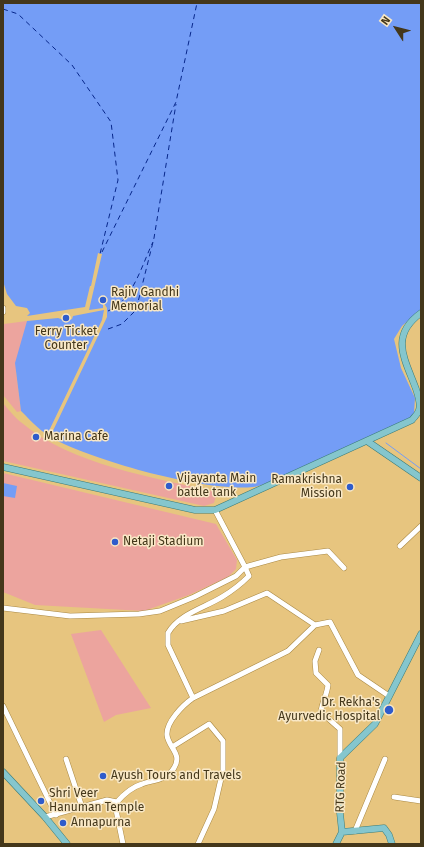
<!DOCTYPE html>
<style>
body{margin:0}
#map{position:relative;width:424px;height:847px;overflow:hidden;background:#e7c57f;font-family:"Fira Sans",sans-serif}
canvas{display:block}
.frame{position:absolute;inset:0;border:4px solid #44371a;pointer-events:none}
.north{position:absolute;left:376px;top:8px;width:40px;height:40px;-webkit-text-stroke:3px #f9e8c6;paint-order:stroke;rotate:306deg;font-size:11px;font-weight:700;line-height:16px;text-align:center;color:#44371a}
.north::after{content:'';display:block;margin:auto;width:14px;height:18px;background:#44371a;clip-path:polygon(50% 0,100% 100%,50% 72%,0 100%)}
</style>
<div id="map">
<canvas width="424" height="847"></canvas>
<div class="frame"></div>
<div class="north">N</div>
</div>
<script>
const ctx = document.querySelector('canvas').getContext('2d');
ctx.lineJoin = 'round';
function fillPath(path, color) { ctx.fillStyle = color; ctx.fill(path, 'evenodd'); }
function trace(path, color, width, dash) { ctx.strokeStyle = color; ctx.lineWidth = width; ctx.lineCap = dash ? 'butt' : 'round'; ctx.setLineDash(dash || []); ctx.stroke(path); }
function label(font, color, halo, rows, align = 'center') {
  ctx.font = font + ' "Fira Sans",sans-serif'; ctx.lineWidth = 3; ctx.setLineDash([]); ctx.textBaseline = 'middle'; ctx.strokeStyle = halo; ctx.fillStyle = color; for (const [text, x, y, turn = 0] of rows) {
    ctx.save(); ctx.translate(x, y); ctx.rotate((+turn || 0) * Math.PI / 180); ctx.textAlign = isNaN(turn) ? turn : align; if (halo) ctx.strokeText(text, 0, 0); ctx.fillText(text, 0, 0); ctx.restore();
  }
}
fillPath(new Path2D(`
 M27 321 16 371 21 411 17 412 3 395V326L4 324Z
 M3 403C9 410 15 418 22 423 71 465 156 478 217 492L214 503 204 506 3 461Z
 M3 473 216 524 237 560 236 569 228 577 189 595 144 611 35 605 3 592Z
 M101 630 151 708 116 715 104 722 71 634Z`), '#eca49e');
fillPath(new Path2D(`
 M3 3H421V309L402 326 394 339 401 368 415 398 414 413 410 418 279 478C271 481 262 486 253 487 206 492 99 462 56 440 42 433 32 422 21 411L15 363 27 321V316L30 313 27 308 16 306 7 294 3 281Z
 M3 483 17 486 15 498 3 496Z`), '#749df6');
fillPath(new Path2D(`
 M98 253 102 254 89 310 103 308V303L100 299 104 297 107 300 104 303 107 308V317L50 437 47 435 102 320 104 310 73 316 72 319 67 321 58 318 27 321V316L85 307 90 286H91Z`), '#e7c57f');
trace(new Path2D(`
 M386 443 421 469`), '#749df6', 1);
trace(new Path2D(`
 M3 9 18 14 72 65 111 122 118 180 100 254
 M102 252 176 102 197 3
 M108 311C133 301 142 264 153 242
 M108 329 122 324 136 310 154 238 176 104`), '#07278b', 1, [5, 4]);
const minor = new Path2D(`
 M3 308V312
 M400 546 421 526
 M3 608 70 616 139 614 160 611 194 597 236 576 245 567 215 510
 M181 621 224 611 267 593 315 625 330 622 358 675 389 696
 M319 650 315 661 316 673 328 685C327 695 322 702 321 712L340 729V758
 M193 698 288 651 315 625
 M3 706 56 815
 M172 747 209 724 223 741V770L214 809 198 844
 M66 759 82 807
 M394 797 421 801
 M117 802 116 810 123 844
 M45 817 107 800 117 802C124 794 132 787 142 784 153 780 167 780 174 768 183 754 168 747 167 735 166 722 183 705 193 698L168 645V633C179 614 204 608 222 597 232 591 241 584 249 576L245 567 281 557 328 551 344 568
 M355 831 385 759`);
const major = new Path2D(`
 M367 441 421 478
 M3 467 195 510H215L412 420C414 417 418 414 419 410 421 404 418 395 416 389 405 359 389 336 421 313
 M3 772 45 817 67 844
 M342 832 384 828 389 835 392 844
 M336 844 342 832 340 813V758L375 724 421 634`);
trace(minor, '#a98843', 6);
trace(major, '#3a7b78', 7);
trace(minor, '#fff', 5);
trace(major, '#85c6cd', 6);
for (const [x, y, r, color] of [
 [103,300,4,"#2f5ccb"],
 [66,318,4,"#2f5ccb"],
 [36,437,4,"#2f5ccb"],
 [169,486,4,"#2f5ccb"],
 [350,487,4,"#2f5ccb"],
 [115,542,4,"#2f5ccb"],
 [389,710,5,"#2f5ccb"],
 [103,776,4,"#2f5ccb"],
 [41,801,4,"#2f5ccb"],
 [63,823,4,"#2f5ccb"]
]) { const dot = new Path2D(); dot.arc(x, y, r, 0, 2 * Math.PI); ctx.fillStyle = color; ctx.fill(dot); trace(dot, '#f9e8c6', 1.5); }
label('12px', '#44371a', '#f9e8c6', [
 ["Rajiv Gandhi",111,293],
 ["Memorial",111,307],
 ["Ferry Ticket",66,332,"center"],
 ["Counter",66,346,"center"],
 ["Marina Cafe",44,437],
 ["Vijayanta Main",177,479],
 ["battle tank",177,493],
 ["Ramakrishna",342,480,"right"],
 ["Mission",342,494,"right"],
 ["Netaji Stadium",123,542],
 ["Dr. Rekha's",380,703,"right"],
 ["Ayurvedic Hospital",380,717,"right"],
 ["Ayush Tours and Travels",111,776],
 ["Shri Veer",49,794],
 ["Hanuman Temple",49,808],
 ["Annapurna",71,823]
], 'left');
label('12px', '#44371a', '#f9e8c6', [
 ["RTG Road",341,787,-88]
]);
</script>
